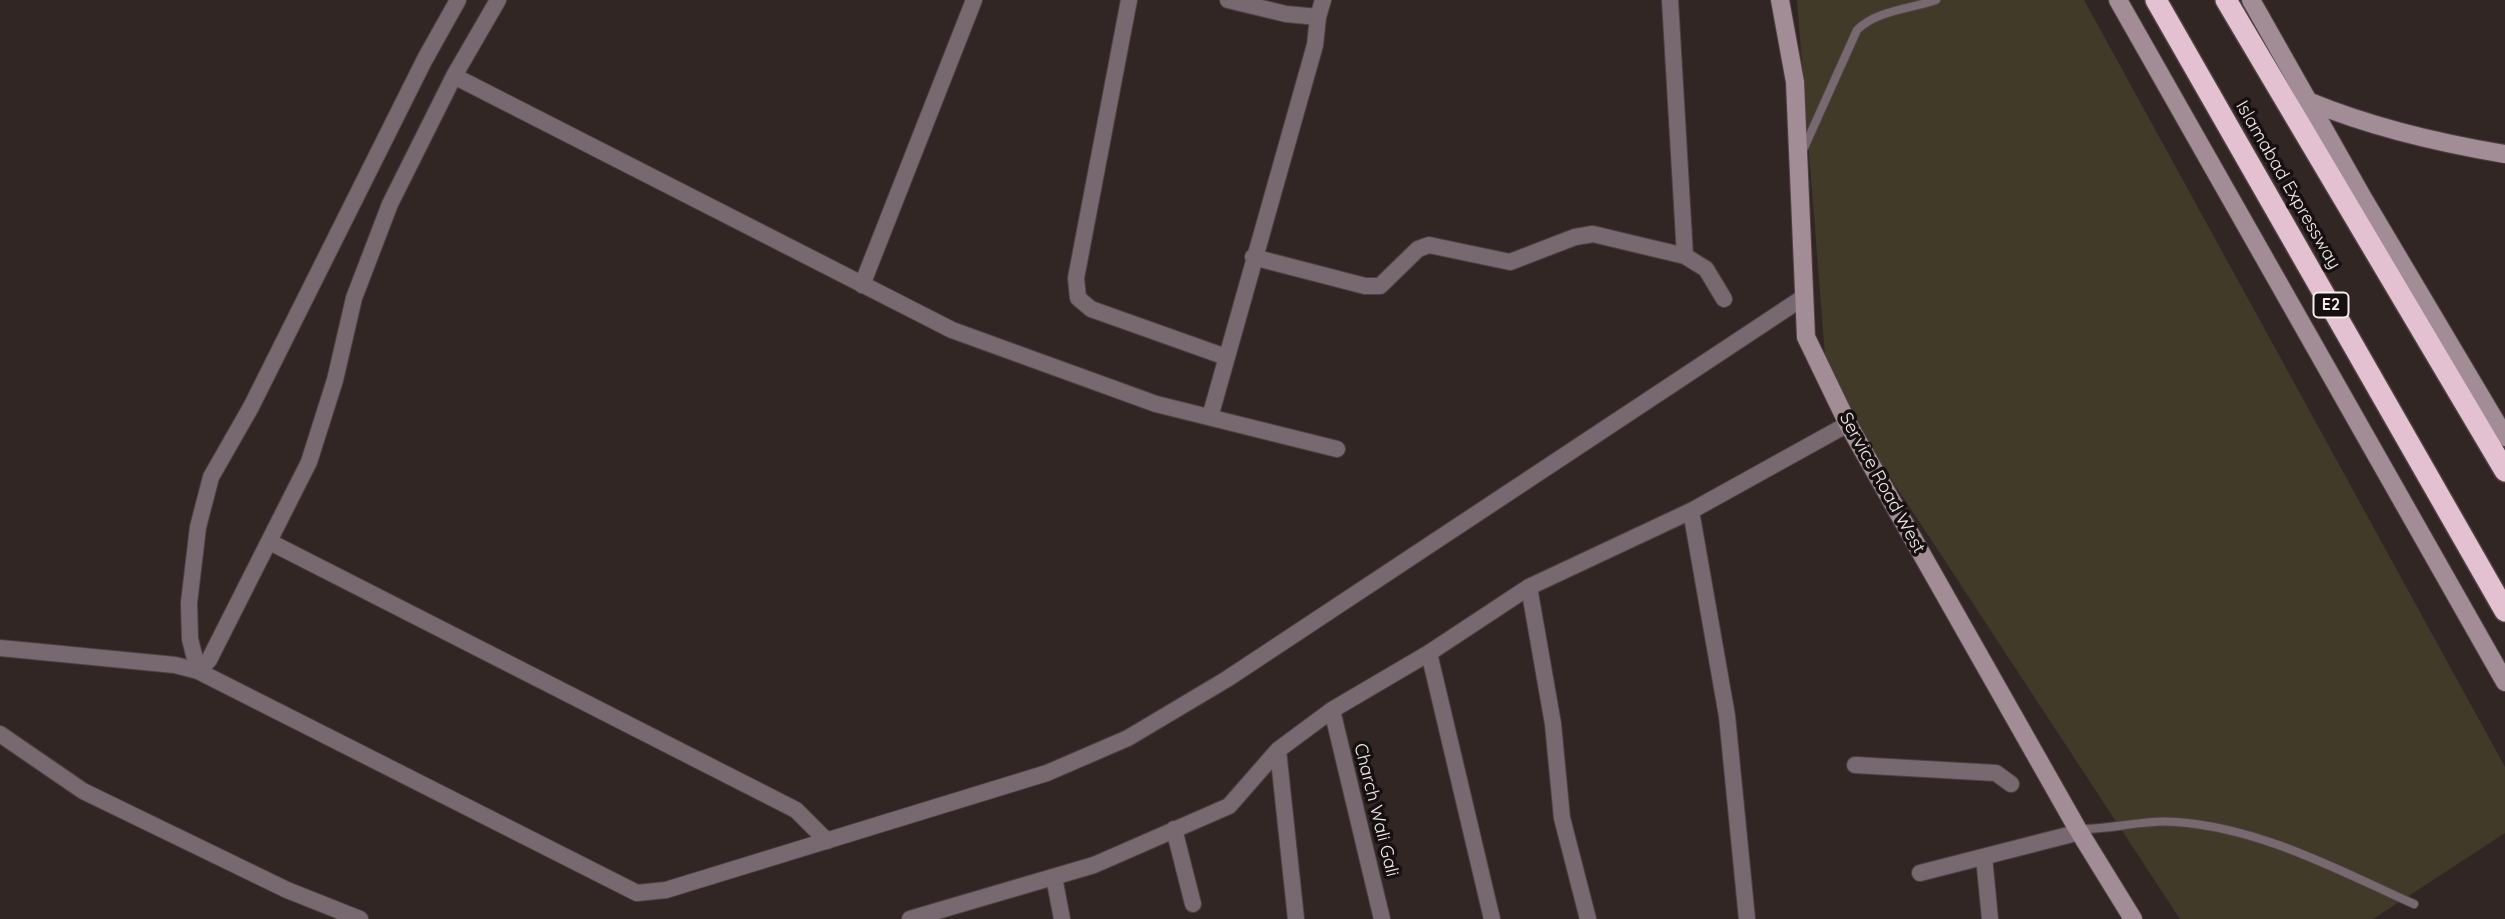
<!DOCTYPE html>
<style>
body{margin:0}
canvas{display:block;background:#322625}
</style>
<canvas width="2505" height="919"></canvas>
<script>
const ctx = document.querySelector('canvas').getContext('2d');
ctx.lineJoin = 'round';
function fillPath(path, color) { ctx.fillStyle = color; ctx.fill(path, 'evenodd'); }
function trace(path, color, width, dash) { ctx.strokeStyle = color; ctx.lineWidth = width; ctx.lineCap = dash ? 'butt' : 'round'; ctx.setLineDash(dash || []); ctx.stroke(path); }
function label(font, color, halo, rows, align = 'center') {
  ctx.font = font + ' Quicksand,sans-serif'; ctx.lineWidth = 7; ctx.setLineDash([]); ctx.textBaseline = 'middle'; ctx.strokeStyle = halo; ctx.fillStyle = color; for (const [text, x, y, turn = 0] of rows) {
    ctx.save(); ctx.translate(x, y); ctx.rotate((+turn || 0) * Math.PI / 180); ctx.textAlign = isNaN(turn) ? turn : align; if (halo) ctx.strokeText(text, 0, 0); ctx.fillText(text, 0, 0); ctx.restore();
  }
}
fillPath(new Path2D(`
 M1797 0H2084L2505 767V833L2373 919H2180L1827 381Z`), '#413a29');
const lane = new Path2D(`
 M1804 148 1857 30C1877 10 1911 9 1936 0
 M2080 829C2112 830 2143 819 2176 822 2261 828 2338 870 2414 904`);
const street = new Path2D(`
 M1129 0 1076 278 1078 298 1091 309 1226 357
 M1228 0 1286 14 1318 17 1323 0
 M1670 0 1685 256
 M454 76 952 330 1156 404 1337 449
 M1253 257 1365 286H1380L1418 249 1429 245 1510 262 1575 237 1593 234 1685 256 1706 269 1724 299
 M862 285 974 0
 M1210 417 1315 45 1318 17
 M1691 511 1727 716 1747 919
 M270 542 796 810 827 841
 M1529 587 1553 724 1562 818 1588 919
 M0 648 175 665 198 671 637 893 666 890 1047 773 1128 738 1227 679 1804 297
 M1429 653 1492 919
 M198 671 209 660 309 462 335 380 354 298 390 204 454 76 498 0
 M198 671 190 639 189 603 198 527 211 477 251 407 425 59 458 0
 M1332 710 1382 919
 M0 734 83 791 287 890 360 919
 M1278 750 1296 919
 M1855 765 1996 773 2011 784
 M1174 829 1193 904
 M1984 857 1990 919
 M1920 873 2080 832
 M1054 877 1062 919
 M910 919 1094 865 1229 806 1278 750 1332 710 1429 653 1529 587 1691 511 1848 424`);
const secondary = new Path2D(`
 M1780 0 1795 82 1806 337 1848 424 2077 828 2133 919
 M2118 0 2505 682
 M2251 0 2363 198 2505 437
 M2308 101C2371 127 2438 143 2505 154`);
const highway = new Path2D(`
 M2156 0 2505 611
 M2226 0 2505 471`);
trace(lane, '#4e4241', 10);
trace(street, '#4e4241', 18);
trace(secondary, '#4e4241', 20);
trace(highway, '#4e4241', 24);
trace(lane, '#77696f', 8);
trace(street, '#77696f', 16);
trace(secondary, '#a28c96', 18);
trace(highway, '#e3c1d0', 21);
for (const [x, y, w] of [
 [2331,305,35]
]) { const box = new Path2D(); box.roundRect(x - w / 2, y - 12.5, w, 25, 5); ctx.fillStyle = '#161010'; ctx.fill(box); trace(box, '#f7efef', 2); }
label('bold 16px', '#f7efef', null, [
 ["E2",2331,305]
]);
label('18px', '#f7efef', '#161010', [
 ["Islamabad Expressway",2288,185,60],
 ["Service Road West",1882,483,61],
 ["Charch Wali Gali",1376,810,76]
]);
</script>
